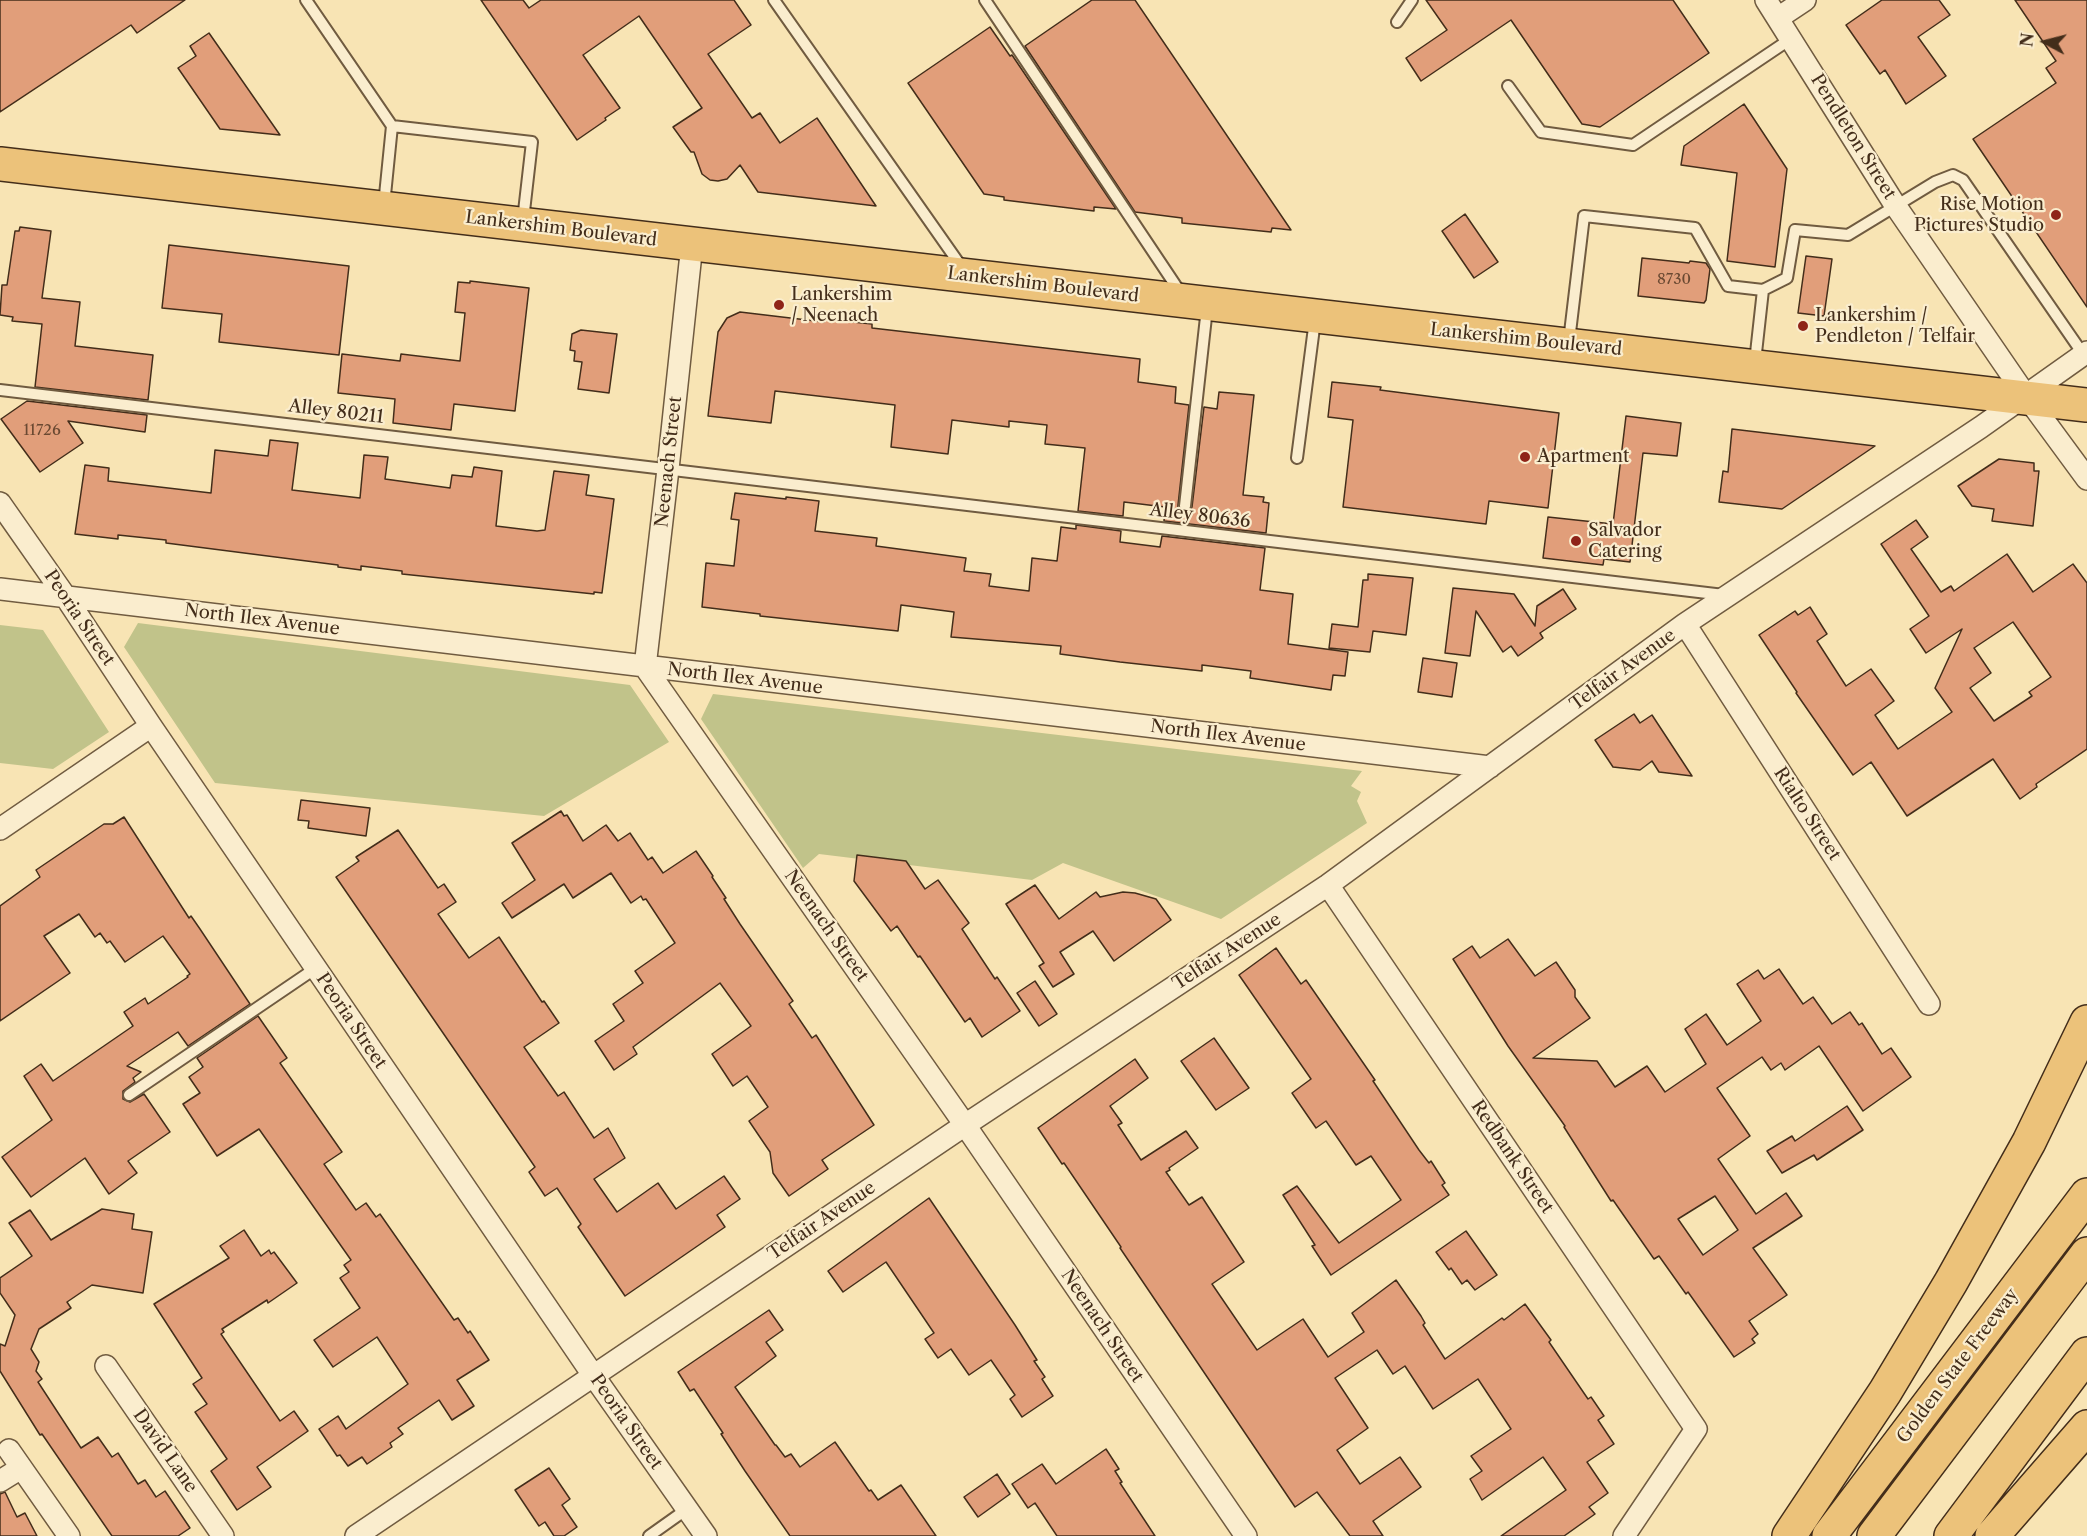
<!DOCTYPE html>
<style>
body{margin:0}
#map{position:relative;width:2087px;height:1536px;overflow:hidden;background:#f8e4b4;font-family:"Libre Caslon Text",serif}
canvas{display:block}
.north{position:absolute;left:2015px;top:12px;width:60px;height:60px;-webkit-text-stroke:4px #faedce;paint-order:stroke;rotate:277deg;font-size:16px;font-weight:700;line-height:24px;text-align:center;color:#432d1a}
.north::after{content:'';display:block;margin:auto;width:21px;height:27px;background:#432d1a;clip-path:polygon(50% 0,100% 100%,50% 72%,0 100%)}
</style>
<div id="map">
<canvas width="2087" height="1536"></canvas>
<div class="north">N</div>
</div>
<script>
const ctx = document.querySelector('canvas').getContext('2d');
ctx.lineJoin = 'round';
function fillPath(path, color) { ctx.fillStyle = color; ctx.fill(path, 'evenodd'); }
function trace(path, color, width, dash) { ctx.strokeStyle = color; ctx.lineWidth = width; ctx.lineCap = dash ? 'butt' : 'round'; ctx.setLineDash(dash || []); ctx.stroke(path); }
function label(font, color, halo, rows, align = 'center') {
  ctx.font = font + ' "Libre Caslon Text",serif'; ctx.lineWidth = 4.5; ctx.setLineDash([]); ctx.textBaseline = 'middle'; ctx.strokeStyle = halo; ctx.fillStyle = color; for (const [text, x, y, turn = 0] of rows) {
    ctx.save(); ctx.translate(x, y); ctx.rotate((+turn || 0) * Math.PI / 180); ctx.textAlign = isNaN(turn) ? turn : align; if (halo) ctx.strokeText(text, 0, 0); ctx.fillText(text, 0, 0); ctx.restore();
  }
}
fillPath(new Path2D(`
 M138 623 630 685 669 742 544 816 215 783 124 647Z
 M0 625 43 630 109 732 53 769 0 763Z
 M713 694 1362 771 1351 786 1361 792 1357 801 1367 823 1221 919 1063 863 1032 880 819 854 803 868 701 719Z`), '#c1c38a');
const building = new Path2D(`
 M0 0H185L137 33 131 25 0 112Z
 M481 0H523L529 8 541 0H734L751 25 708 54 752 118 760 113 780 143 817 118 876 206 758 192 740 165 727 179 718 181 710 180 702 174 694 152H691L673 127 702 108 639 16 583 55 620 108 605 118 606 120 577 140Z
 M1092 0H1135L1291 230 1272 228 1271 232 1182 223V218L1135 212 1025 46Z
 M1426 0H1673L1709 53 1600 127 1582 124 1511 20 1421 81 1406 58 1447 30Z
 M1882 0H1939L1950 15 1918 37 1946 76 1906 104 1885 70 1880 74 1846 25Z
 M2015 0H2087V307L1973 139 2056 83 2046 68 2056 61Z
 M990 27 1010 56 1012 55 1116 209 1094 207V211L1004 200V197L984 194 908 83Z
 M209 33 280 135 220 129 178 68 196 56 190 46Z
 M1744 104 1787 169 1775 267 1727 261 1737 173 1681 165 1684 146Z
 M1465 214 1498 262 1474 278 1442 231Z
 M20 227 51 231 42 298 80 302 75 346 153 355 148 400 35 387 42 324 12 321 13 317 0 315 2 285H7L15 231H19Z
 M169 245 349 266 339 355 219 342 222 314 162 308Z
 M1806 256 1832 259 1824 316 1798 313Z
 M1642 258 1689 263 1690 261 1706 263 1710 269 1706 300 1704 303 1638 296Z
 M470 281 529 288 515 411 454 404 451 430 393 423 395 399 338 393 342 354 400 361 401 354 460 361 465 313 455 312 458 282 470 283Z
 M740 312 824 322V319L872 324V328L1140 359 1138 382 1176 387 1175 403 1189 405 1178 505V510L1184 513H1189L1192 507 1204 407 1217 409 1219 392 1254 395 1243 495 1264 497 1263 502 1269 503 1266 533 1164 521 1165 507 1124 502 1123 516 1078 511 1085 448 1045 444 1047 425 1009 421V427L952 420 948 454 891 447 895 405 775 391 771 423 708 416 718 332 727 318Z
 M581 330 617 334 609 393 578 389 582 362 574 361 575 351 570 350 572 334Z
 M1332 382 1381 387 1380 390 1559 413 1548 508 1489 501 1486 524 1343 507 1353 420 1328 417Z
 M27 401 147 415 145 432 68 421 83 443 40 472 1 419Z
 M1626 416 1681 423 1677 456 1643 453 1630 562 1604 559 1603 565 1543 558 1548 517 1613 524Z
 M1732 429 1875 446 1782 509 1719 502 1723 471 1728 472Z
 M270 440 298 443 292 490 360 498 364 455 388 457 385 479 450 488 452 475 472 477 474 467 502 471 496 526 537 531 545 530 554 471 589 475 586 495 614 499 602 593 594 592V594L402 574V571L361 566V570L338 567V565L166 543V540L118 535V539L75 534 85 465 109 468 108 481 211 493 215 450 268 456Z
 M1999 459 2034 463V471H2039L2033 526 1992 521 1994 509 1972 506 1958 486Z
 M735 493 786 499V497L819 501 815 531 877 538 876 546 966 558 964 571 991 574 989 586 1029 591 1032 558 1057 561 1061 527 1076 529V525L1121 531 1120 542 1160 547 1162 536 1265 548 1260 590 1293 594 1288 644 1348 652 1345 676 1333 675 1331 690 1250 678 1251 671 1202 665V671L1120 662 1060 654 1061 646 951 637 954 612 901 605 898 631 760 616V614L702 607 706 563 734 566 739 520 731 519Z
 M1916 520 1928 537 1911 549 1941 592 1951 586 1954 591 2007 554 2033 592 2073 564 2087 583V749L2036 784 2037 787 2020 799 1993 759 1907 816 1871 762 1853 775 1796 693 1797 692 1759 635 1795 611 1798 615 1810 607 1827 634 1817 641 1846 686 1871 669 1894 701 1875 715 1898 749 1952 712 1935 688 1962 629 1926 653 1910 629 1929 616 1881 544ZM2013 622 2051 677 2029 692 2032 696 1994 721 1970 688 1991 673 1974 648Z
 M1368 574 1413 578 1406 635 1373 631 1370 652 1329 648 1332 624 1358 627 1363 580H1368Z
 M1453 588 1514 594 1535 626 1537 606 1563 589 1576 609 1540 633 1543 638 1518 656 1511 646 1503 652 1476 611 1470 656 1445 653Z
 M1423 658 1457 663 1452 697 1418 692Z
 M1634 714 1640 723 1652 715 1692 776 1659 772 1652 761 1640 770 1613 767 1595 740Z
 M301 800 370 808 366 836 308 828 309 821 298 820Z
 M561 811 564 816 567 815 583 841 606 825 618 841 630 833 648 860 652 857 663 873 696 851 713 876 712 877 726 898 724 899 740 924 793 1001 789 1004 812 1038 816 1035 874 1125 822 1160 828 1169 789 1196 773 1173 770 1152 749 1121 768 1107 747 1076 733 1086 712 1054 751 1026 720 983 633 1047 637 1054 614 1070 595 1041 624 1021 613 1004 643 983 635 971 675 943 646 899 643 900 641 896 631 903 611 873 573 898 564 884 512 918 502 903 535 880 512 843Z
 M124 817 189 918 191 916 200 929 250 1004 188 1046 178 1032 127 1066 141 1072 133 1078 135 1082 123 1091V1099L130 1102 144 1094 170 1132 128 1161 137 1173 109 1194 85 1158 31 1197 2 1157 52 1120 24 1076 41 1064 53 1081 133 1026 124 1012 145 998 148 1004 188 977 187 976 190 974 163 936 125 962 110 941 107 943 100 933 95 937 79 914 44 936 70 973 0 1021V906L40 877 36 870 104 824H113Z
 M398 830 438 888 444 884 456 902 438 914 469 958 499 937 542 1002 544 1001 559 1023 524 1047 558 1096 564 1092 594 1138 608 1128 625 1158 594 1179 617 1212 658 1183 676 1209 724 1176 740 1199 717 1215 725 1227 625 1296 578 1227 581 1224 557 1188 545 1196 529 1172 535 1167 336 877 359 861 356 857Z
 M857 855 906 861 925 889 938 880 969 923 962 929 995 979 997 977 1020 1011 982 1037 970 1018 965 1022 920 956 918 957 897 926 891 931 854 881Z
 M1035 885 1059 919 1096 892 1100 897 1123 892 1135 893 1156 899 1171 920 1114 961 1093 931 1060 952 1074 974 1053 987 1039 966 1044 963 1006 904Z
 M1508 939 1535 976 1556 962 1575 990V997L1590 1018 1533 1058 1597 1061 1615 1087 1647 1066 1665 1092 1706 1064 1685 1029 1706 1014 1727 1045 1761 1021 1737 984 1758 970 1764 979 1779 969 1803 1004 1813 997 1832 1024 1850 1012 1859 1025 1862 1023 1882 1054 1891 1048 1911 1077 1863 1111 1819 1046 1785 1070 1781 1063 1771 1070 1762 1057 1717 1088 1750 1136 1718 1159 1756 1214 1786 1193 1802 1216 1753 1248 1787 1295 1749 1321 1758 1334 1752 1339 1755 1343 1734 1357 1688 1292 1686 1294 1659 1256 1654 1259 1613 1200 1611 1201 1564 1127 1565 1126 1508 1046 1453 959 1472 946 1480 958ZM1715 1196 1738 1230 1703 1255 1678 1219Z
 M1276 948 1301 984 1306 980 1375 1080 1373 1081 1419 1150 1429 1163 1431 1161 1445 1183 1442 1185 1449 1195 1331 1275 1312 1246 1315 1245 1283 1195 1297 1186 1339 1243 1401 1200 1371 1156 1356 1165 1326 1121 1316 1128 1292 1093 1311 1079 1239 975Z
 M1035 981 1057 1014 1039 1026 1017 993Z
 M258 1016 287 1058 280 1063 342 1152 324 1164 356 1210 366 1203 376 1217 380 1214 454 1320 458 1318 468 1333 470 1331 489 1360 457 1380 474 1406 452 1420 439 1400 398 1428 403 1434 390 1443 392 1447 367 1464 362 1457 348 1466 340 1455 337 1456 319 1429 338 1416 346 1429 408 1384 377 1337 333 1367 314 1340 360 1308 340 1278 349 1272 344 1265 351 1260 259 1129 217 1156 183 1104 200 1093 189 1077 203 1067 197 1058Z
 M1214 1038 1249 1088 1216 1110 1181 1061Z
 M1135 1059 1148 1078 1110 1106 1122 1123 1118 1125 1141 1160 1186 1131 1198 1148 1169 1168 1170 1170 1166 1172 1189 1205 1202 1197 1244 1262 1212 1284 1257 1350 1303 1319 1328 1357 1364 1332 1352 1313 1396 1280 1421 1316 1425 1323 1423 1325 1445 1359 1502 1318 1504 1320 1525 1304 1551 1340 1549 1342 1588 1399 1591 1397 1604 1416 1598 1420 1614 1444 1587 1462 1608 1493 1589 1507 1595 1514 1564 1536H1501L1566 1490 1543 1457 1482 1500 1470 1479 1482 1471 1471 1456 1511 1429 1478 1379 1433 1409 1405 1366 1393 1374 1377 1350 1335 1378 1368 1428 1337 1450 1360 1484 1400 1457 1421 1487 1373 1521 1383 1536H1350L1317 1492 1295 1507 1120 1248 1121 1247 1064 1163 1062 1164 1038 1128Z
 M1847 1106 1863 1130 1817 1160 1814 1155 1782 1173 1767 1151 1792 1136 1795 1141Z
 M929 1198 1015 1325 1037 1360 1034 1361 1045 1377 1042 1379 1053 1396 1022 1417 1010 1399 1015 1395 991 1360 969 1375 951 1349 938 1358 925 1339 934 1333 886 1262 843 1292 828 1271Z
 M102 1209 134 1214 132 1229 152 1232 143 1293 92 1285 67 1302 71 1308 39 1329 31 1349 39 1362 36 1371 42 1379 38 1382 81 1448 98 1437 112 1457 118 1453 138 1484 145 1480 156 1497 165 1491 190 1528 178 1536H112L42 1434 40 1435 0 1371V1344L5 1346 15 1315 0 1293V1278L32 1256 9 1223 30 1210 51 1240Z
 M244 1230 261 1256 269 1250 271 1254 274 1252 297 1283 268 1303 267 1300 222 1329 224 1332 221 1334 280 1421 294 1411 308 1431 257 1467 271 1487 237 1510 211 1471 227 1459 195 1412 207 1404 193 1384 202 1378 154 1304 229 1258 220 1246Z
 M1466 1231 1497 1275 1475 1290 1467 1280 1462 1284 1451 1268 1449 1270 1436 1252Z
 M769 1310 783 1330 766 1342 776 1356 735 1387 775 1445H776L785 1457 791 1454 800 1467 835 1442 869 1491 871 1490 878 1500 901 1485 936 1536H790L745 1471 721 1434 723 1433 694 1389 690 1391 678 1372Z
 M1106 1449 1119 1469 1115 1471 1122 1482 1120 1483 1155 1536H1057L1035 1503 1028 1508 1012 1484 1042 1464 1056 1484Z
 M549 1468 570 1499 562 1505 577 1527 564 1536H554L545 1522 539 1526 515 1490Z
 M997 1474 1010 1494 978 1517 964 1497Z
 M5 1492 17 1517 25 1513 37 1536H0V1494Z`);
fillPath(building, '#e19e7a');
trace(building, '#432d1a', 1.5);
const service = new Path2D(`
 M306 0 392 126
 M774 0 963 269
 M985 0 1182 295
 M1397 22 1412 0
 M1508 86 1541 132 1633 145 1792 38
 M384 205 392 126 532 142 523 220
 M1569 341 1584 216 1695 228 1728 286 1763 290
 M1755 362 1763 290 1787 278 1795 230 1848 235 1935 182 1953 175 1963 180 2083 354
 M0 390 1724 595
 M1297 458 1315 320
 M1185 506 1207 308
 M129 1095 316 968
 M649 1536 687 1509`);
const minor = new Path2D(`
 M1766 0 1895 205 2026 396 2087 479
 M1778 18 1805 0
 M692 244 668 469 645 667 965 1125 1246 1536
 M0 503 65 596 151 726 593 1375 706 1536
 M0 589 1490 767
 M1685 624 1929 1004
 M0 829 151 726
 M1328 885 1696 1429 1624 1536
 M106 1366 223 1536
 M9 1450 69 1536
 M0 1481 21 1468
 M356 1536 965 1125 1328 885 1685 624 1981 427 2087 352`);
const primary = new Path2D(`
 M0 164 2087 405`);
const motorway = new Path2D(`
 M1789 1536 1885 1392 1951 1282 2029 1142 2087 1022
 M1829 1536 2087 1195
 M1874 1536 2087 1254
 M1951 1536 2087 1354
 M1992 1536 2087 1427`);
trace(service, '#705b40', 14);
trace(minor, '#705b40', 24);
trace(primary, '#432d1a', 36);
trace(motorway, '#432d1a', 36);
trace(service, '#faedce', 10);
trace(minor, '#faedce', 21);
trace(primary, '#ecc27a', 33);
trace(motorway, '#ecc27a', 33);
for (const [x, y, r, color] of [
 [2056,215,6,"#8f2418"],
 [779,305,6,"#8f2418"],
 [1803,326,6,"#8f2418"],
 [1525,457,6,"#8f2418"],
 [1576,541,6,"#8f2418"]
]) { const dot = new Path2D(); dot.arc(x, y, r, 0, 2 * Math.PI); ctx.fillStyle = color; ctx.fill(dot); trace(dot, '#faedce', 2); }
label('15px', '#6a4932', null, [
 ["8730",1674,280],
 ["11726",42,431]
]);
label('18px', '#432d1a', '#faedce', [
 ["Pendleton Street",1853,137,58],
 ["Lankershim Boulevard",561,229,7],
 ["Lankershim Boulevard",1043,285,7],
 ["Lankershim Boulevard",1526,340,6],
 ["Alley 80211",336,412,7],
 ["Neenach Street",669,462,-84],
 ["Alley 80636",1200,516,7],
 ["Peoria Street",79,618,56],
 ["North Ilex Avenue",262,620,7],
 ["Telfair Avenue",1623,670,-36],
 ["North Ilex Avenue",745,679,7],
 ["North Ilex Avenue",1228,736,7],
 ["Rialto Street",1807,814,57],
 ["Neenach Street",826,926,55],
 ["Telfair Avenue",1227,952,-33],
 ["Peoria Street",351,1021,56],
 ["Redbank Street",1512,1157,56],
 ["Telfair Avenue",822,1221,-34],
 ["Neenach Street",1102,1326,56],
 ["Golden State Freeway",1958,1366,-53],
 ["Peoria Street",626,1422,55],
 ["David Lane",165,1451,55]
]);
label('18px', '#432d1a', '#faedce', [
 ["Rise Motion",2044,205,"right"],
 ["Pictures Studio",2044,226,"right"],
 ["Lankershim",791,295],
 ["/ Neenach",791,316],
 ["Lankershim /",1815,316],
 ["Pendleton / Telfair",1815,337],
 ["Apartment",1537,457],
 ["Salvador",1588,531],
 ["Catering",1588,552]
], 'left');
</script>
